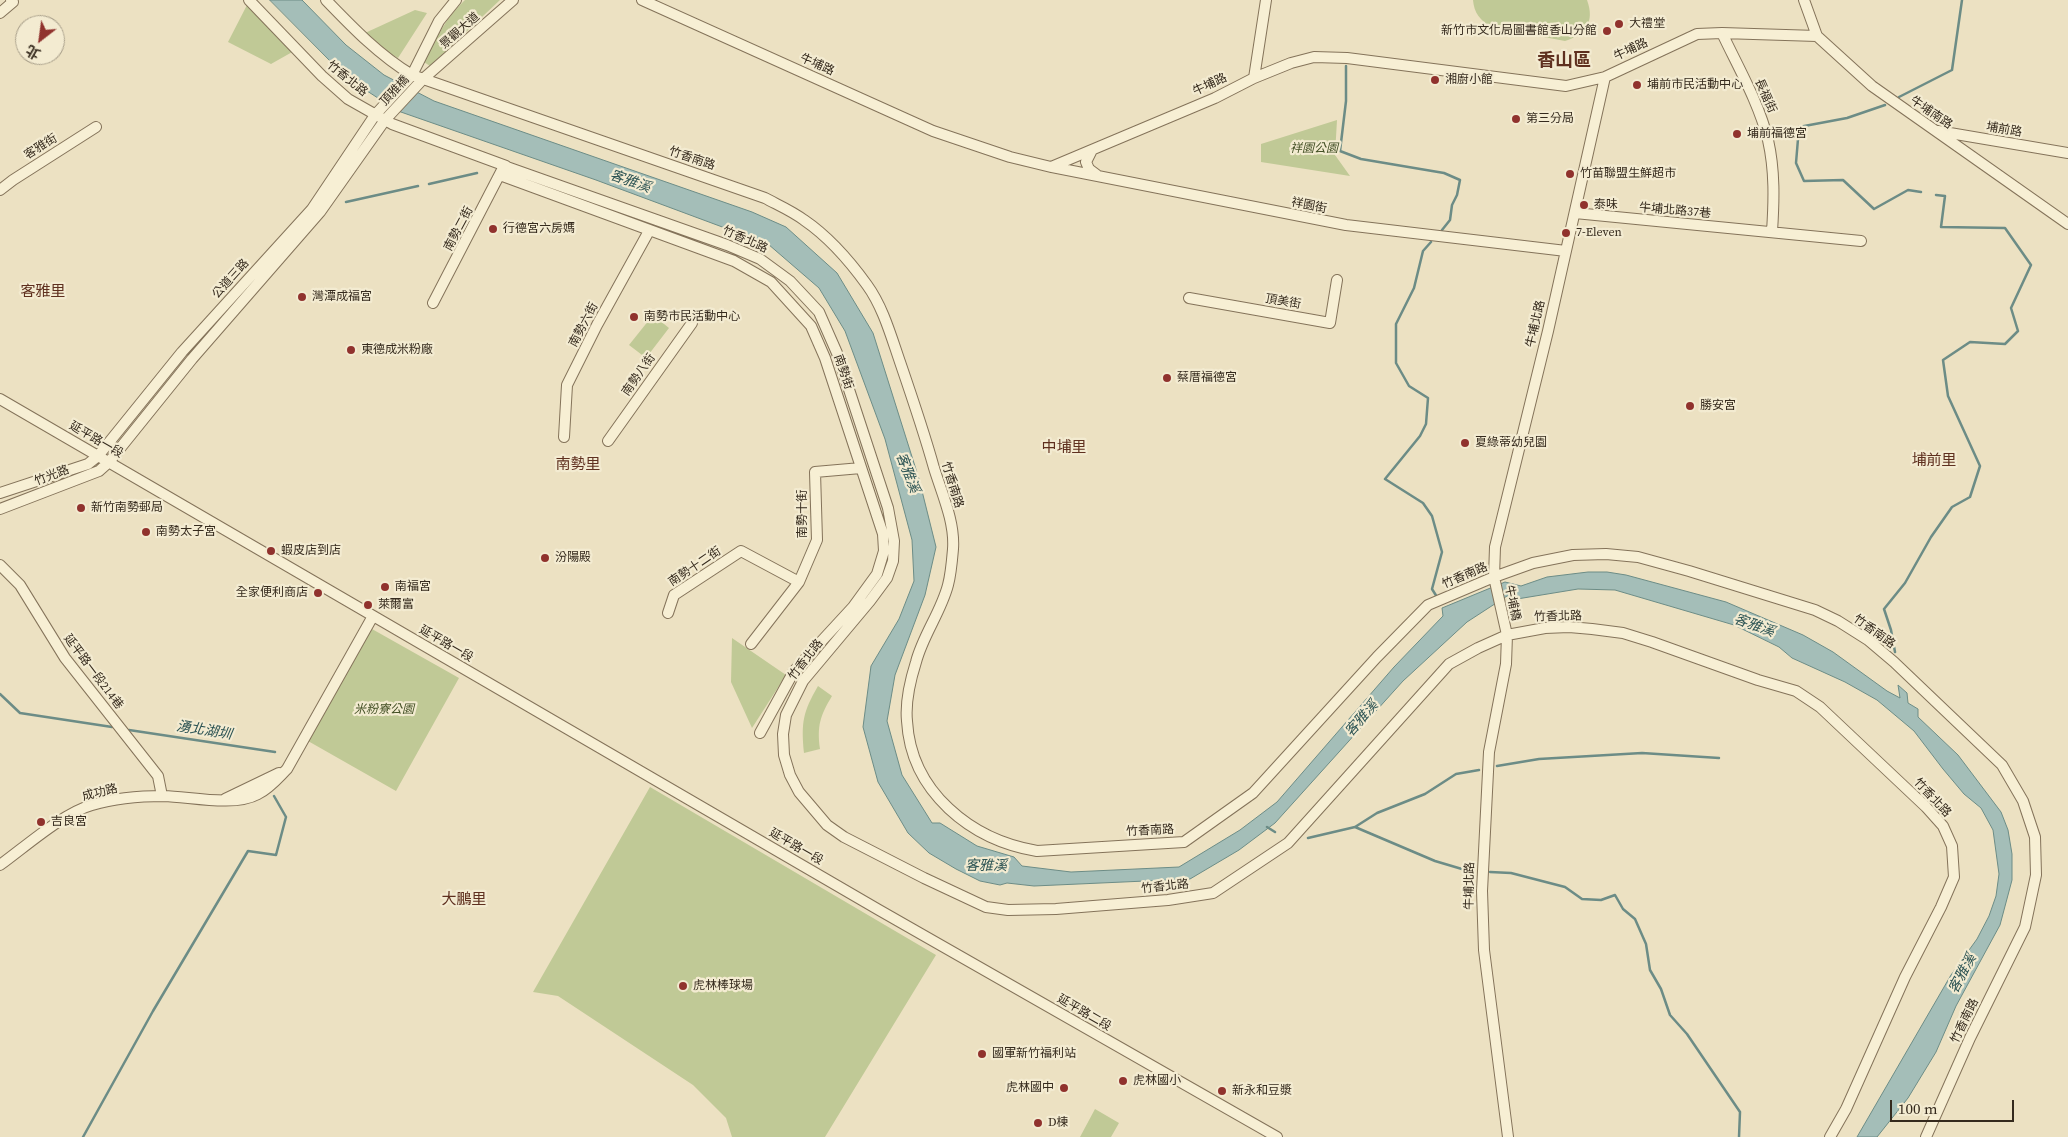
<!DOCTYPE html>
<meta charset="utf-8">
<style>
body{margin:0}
#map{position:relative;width:2068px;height:1137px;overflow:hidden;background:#ece1c2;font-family:"Source Serif 4","Noto Sans TC",serif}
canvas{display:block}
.north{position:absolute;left:15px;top:15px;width:50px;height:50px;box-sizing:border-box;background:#f3ebd1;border:1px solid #a79e89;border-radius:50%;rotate:210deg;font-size:14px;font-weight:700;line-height:20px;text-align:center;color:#352a1d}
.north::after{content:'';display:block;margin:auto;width:18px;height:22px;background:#90322d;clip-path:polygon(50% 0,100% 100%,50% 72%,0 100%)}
.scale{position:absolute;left:1890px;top:1100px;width:124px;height:22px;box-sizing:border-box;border:2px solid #352a1d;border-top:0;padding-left:6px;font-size:15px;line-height:18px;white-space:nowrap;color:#352a1d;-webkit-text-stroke:4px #f3ebd1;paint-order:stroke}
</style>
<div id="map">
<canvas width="2068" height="1137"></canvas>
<div class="north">北</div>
<div class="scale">100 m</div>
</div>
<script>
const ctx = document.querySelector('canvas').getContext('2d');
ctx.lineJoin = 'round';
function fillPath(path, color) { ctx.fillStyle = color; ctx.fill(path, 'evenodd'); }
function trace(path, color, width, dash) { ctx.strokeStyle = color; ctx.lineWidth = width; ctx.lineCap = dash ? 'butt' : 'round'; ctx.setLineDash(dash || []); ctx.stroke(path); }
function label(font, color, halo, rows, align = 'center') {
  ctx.font = font + ' "Source Serif 4","Noto Sans TC",serif'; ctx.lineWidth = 4.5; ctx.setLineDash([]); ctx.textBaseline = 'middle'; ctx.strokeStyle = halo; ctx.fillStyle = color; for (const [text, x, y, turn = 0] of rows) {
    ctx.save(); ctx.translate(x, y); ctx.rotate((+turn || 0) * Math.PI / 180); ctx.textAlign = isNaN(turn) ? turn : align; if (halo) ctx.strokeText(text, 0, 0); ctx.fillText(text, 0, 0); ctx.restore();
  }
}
fillPath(new Path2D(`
 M465 0H500L430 66 424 62C435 40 446 17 465 0Z
 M1473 0H1587C1595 22 1586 34 1565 41L1491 27C1480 20 1474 13 1473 0Z
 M247 5 294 51 271 64 228 42Z
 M415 10 427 13 398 58 381 48 365 33Z
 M1337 120 1335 155 1350 176 1261 162V144Z
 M653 315 669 328 646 358 629 345Z
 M372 629 459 678 396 791 308 741Z
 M732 638 786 675 752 728 731 682Z
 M818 686 832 696C820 716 817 726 820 749L804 753C801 722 803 712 818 686Z
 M650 787 936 955 825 1137H732L726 1118 693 1085 558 996 533 992Z
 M1095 1109 1119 1123 1111 1137H1080Z`), '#c0c996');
const water = new Path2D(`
 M270 0H302L346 45 384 75 434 101 752 212 786 227 837 273 873 333 919 479 936 547 925 595 895 675 887 721 902 775 932 823H940L977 846 1014 857 1022 866 1071 872 1179 867 1240 830 1277 802 1394 667 1443 616 1442 608 1505 582 1521 586 1547 577 1588 572H1607L1626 575 1726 602 1803 635 1833 652 1887 691 1900 698 1898 685 1907 693 1908 703 1918 709V717L1958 755 2001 812 2008 830 2012 854V880L2000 925 1956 1006 1936 1052 1908 1098 1877 1137H1857L1951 975 1977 939 1989 916 1996 896 1999 874 1993 830 1981 808 1964 794 1943 769 1914 731 1877 700 1845 682 1792 658 1779 647 1734 625 1615 590 1578 589 1517 599 1507 596 1467 622 1403 681 1275 823 1239 850 1190 879 1034 886 1007 883 1000 885 980 881 956 869 929 853 908 833 878 782 863 727 871 666 899 619 914 581 912 540 885 439 845 331 819 288 768 244 596 180 398 111 347 78Z`);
fillPath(water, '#a4beb8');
trace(water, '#6c8c86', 1);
trace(new Path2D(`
 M1346 66V101L1340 151 1361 159 1444 173 1460 180 1457 195 1452 205 1450 220 1442 230
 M1899 97 1952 70 1962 0
 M1885 105 1847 118 1799 127 1796 163 1804 181 1843 180 1874 209 1908 190 1921 192
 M429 184 477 173
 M346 202 418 186
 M1431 242 1423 251 1414 288 1396 324V363L1409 386 1428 398 1426 424 1420 436 1385 479 1423 503 1432 516 1442 552 1432 589 1437 597
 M1895 652 1891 630 1884 609 1905 583 1931 537 1952 507 1970 497 1980 466 1948 396 1943 360 1970 342 2005 344 2018 331 2011 308 2031 265 2005 228 1941 227 1945 196 1936 195
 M0 694 20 713 112 727
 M129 730 275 752
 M1497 766 1539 759 1642 753 1719 758
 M1267 827 1275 832
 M1355 827 1377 813 1425 794 1456 774 1479 770
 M1308 838 1355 827 1435 861 1472 872
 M1490 872 1511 873 1565 887 1582 899 1601 900 1615 895 1623 909 1635 919 1646 944 1650 970 1661 989 1670 1015 1687 1034 1740 1112 1739 1137
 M83 1137 153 1011 248 851 276 855 286 817 274 796`), '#6c8c86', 2.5);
const minor = new Path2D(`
 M249 0 322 76 348 99 392 124 506 166
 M326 0C353 28 379 55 412 75L765 198C778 205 792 211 804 220 829 237 849 260 867 285 883 307 891 336 900 362 912 397 924 432 934 468 942 494 955 522 953 549 952 561 951 574 948 585 941 612 923 635 916 662 910 681 905 701 907 721 911 792 971 840 1037 851L1184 842 1253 793 1377 657 1428 605 1494 577 1533 563 1573 555 1606 554 1638 557 1689 571 1815 610 1838 621 1868 640 1894 662 2002 765 2023 801 2035 837 2036 875 2025 927 1970 1038 1926 1137
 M642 0 933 131 1010 157 1051 167 1215 98 1254 78 1291 63 1314 57 1347 58 1566 86 1605 77 1697 34 1722 33 1817 36
 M1804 0 1817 36 1872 86 2068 224
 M0 13 13 2 11 0
 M1722 33C1738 67 1759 103 1768 140 1775 171 1774 201 1772 232
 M1254 78 1266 0
 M1938 131 2068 153
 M1092 150 1086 162 1089 169 1097 175
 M1052 167 1346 225 1566 251
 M500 175 734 261 771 282 811 326 825 358 883 534 884 551 877 574 853 607 794 671 760 733
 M0 190 13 180 96 127
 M1575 213 1861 241
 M1189 298 1330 323 1337 280
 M433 303 504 166 727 245 760 259 790 281 819 312 837 353 888 508 894 541 893 561 887 578 870 601 803 681 786 715 783 734 784 755 790 775 799 792 827 825 844 837 924 878 986 907 1008 910 1056 909 1168 900 1213 893 1288 843 1449 664 1478 648 1507 635 1545 628 1569 627 1592 629 1623 633 1652 642 1758 680 1796 691 1820 707 1926 807 1943 826 1952 846 1954 877 1941 907 1905 977 1846 1109 1830 1137
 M0 399 879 910 1277 1137
 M564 437 567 385 597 325 649 231
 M608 441 692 323
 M0 493 88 464 98 456 182 352 312 209 375 115 412 75 439 21 456 0
 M0 509 99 471 109 462 192 359 320 212 385 120 423 79 513 0
 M0 565 20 585 65 658 158 776 162 796
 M668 613 674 595 741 551 799 582
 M751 644 799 582 817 540 815 472 861 468
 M225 799 279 773
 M0 865C25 847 63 813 92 805 115 798 141 796 164 796 192 797 234 807 258 794 270 788 278 778 287 769L373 616
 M1508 1137 1484 950 1482 891 1489 752 1506 664 1507 635 1494 577 1495 547 1548 331 1605 77`);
trace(minor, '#84735a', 12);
trace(minor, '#f7efd4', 10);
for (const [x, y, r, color] of [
 [1619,24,5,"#90322d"],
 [1607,31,5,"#90322d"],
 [1435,80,5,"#90322d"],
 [1637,85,5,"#90322d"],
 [1516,119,5,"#90322d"],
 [1737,134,5,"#90322d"],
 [1570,174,5,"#90322d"],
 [1584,205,5,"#90322d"],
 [493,229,5,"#90322d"],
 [1566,233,5,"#90322d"],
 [302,297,5,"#90322d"],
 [634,317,5,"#90322d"],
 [351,350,5,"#90322d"],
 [1167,378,5,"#90322d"],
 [1690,406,5,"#90322d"],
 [1465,443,5,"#90322d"],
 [81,508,5,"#90322d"],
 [146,532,5,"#90322d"],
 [271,551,5,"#90322d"],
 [545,558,5,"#90322d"],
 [385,587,5,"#90322d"],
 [318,593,5,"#90322d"],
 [368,605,5,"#90322d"],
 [41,822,5,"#90322d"],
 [683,986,5,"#90322d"],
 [982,1054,5,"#90322d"],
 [1123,1081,5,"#90322d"],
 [1064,1088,5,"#90322d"],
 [1222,1091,5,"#90322d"],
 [1038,1123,5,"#90322d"]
]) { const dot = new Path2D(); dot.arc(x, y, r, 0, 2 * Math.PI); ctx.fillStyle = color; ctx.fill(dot); trace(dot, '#f3ebd1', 2); }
label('12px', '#352a1d', '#f3ebd1', [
 ["大禮堂",1629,24],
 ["新竹市文化局圖書館香山分館",1597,31,"right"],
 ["湘廚小館",1445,80],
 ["埔前市民活動中心",1647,85],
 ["第三分局",1526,119],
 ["埔前福德宮",1747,134],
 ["竹苗聯盟生鮮超市",1580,174],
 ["泰味",1594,205],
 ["行德宮六房媽",503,229],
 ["7-Eleven",1576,233],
 ["灣潭成福宮",312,297],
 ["南勢市民活動中心",644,317],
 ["東德成米粉廠",361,350],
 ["蔡厝福德宮",1177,378],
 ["勝安宮",1700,406],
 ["夏綠蒂幼兒園",1475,443],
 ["新竹南勢郵局",91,508],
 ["南勢太子宮",156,532],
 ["蝦皮店到店",281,551],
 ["汾陽殿",555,558],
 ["南福宮",395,587],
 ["全家便利商店",308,593,"right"],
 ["萊爾富",378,605],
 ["吉良宮",51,822],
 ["虎林棒球場",693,986],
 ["國軍新竹福利站",992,1054],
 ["虎林國小",1133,1081],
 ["虎林國中",1054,1088,"right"],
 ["新永和豆漿",1232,1091],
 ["D棟",1048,1123]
], 'left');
label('12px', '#352a1d', '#f3ebd1', [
 ["景觀大道",460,31,-41],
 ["牛埔路",1631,50,-25],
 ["牛埔路",817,65,24],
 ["竹香北路",347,79,39],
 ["牛埔路",1210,85,-25],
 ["頂雅橋",395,91,-47],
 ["長福街",1765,96,66],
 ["牛埔南路",1931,113,34],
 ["埔前路",2004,130,10],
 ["客雅街",41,147,-32],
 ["竹香南路",692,159,19],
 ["祥園街",1309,206,11],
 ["牛埔北路37巷",1675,211,5],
 ["南勢二街",459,229,-62],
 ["竹香北路",745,240,24],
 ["公道三路",231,279,-48],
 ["頂美街",1283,302,10],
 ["牛埔北路",1536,324,-77],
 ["南勢六街",584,325,-62],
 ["南勢街",843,372,71],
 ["南勢八街",639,375,-55],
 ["延平路一段",96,440,30],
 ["竹光路",52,476,-21],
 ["竹香南路",952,485,73],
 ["南勢十街",803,514,-90],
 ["南勢十二街",695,567,-34],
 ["竹香南路",1465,576,-23],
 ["牛埔橋",1512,603,78],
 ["竹香北路",1558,617,-1],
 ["竹香南路",1874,632,36],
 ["延平路一段",446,644,30],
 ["竹香北路",806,660,-52],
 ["延平路一段214巷",93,672,53],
 ["成功路",100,793,-14],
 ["竹香北路",1932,798,47],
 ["竹香南路",1150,831,-3],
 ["延平路一段",796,847,30],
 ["牛埔北路",1470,886,-89],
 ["竹香北路",1165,887,-6],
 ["延平路二段",1084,1013,30],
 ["竹香南路",1965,1021,-64]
]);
label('italic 12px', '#435025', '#f3ebd1', [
 ["祥園公園",1314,149],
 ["米粉寮公園",384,710]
]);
label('italic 14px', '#2d5454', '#f3ebd1', [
 ["客雅溪",630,182,19],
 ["客雅溪",907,473,69],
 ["客雅溪",1754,626,20],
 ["客雅溪",1362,719,-49],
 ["湧北湖圳",204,731,9],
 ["客雅溪",986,866],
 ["客雅溪",1963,974,-62]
]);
label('15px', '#5f301f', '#f3ebd1', [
 ["客雅里",43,292],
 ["中埔里",1064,448],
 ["埔前里",1934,461],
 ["南勢里",578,465],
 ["大鵬里",464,900]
]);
label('bold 18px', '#5f301f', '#f3ebd1', [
 ["香山區",1564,61]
]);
</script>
